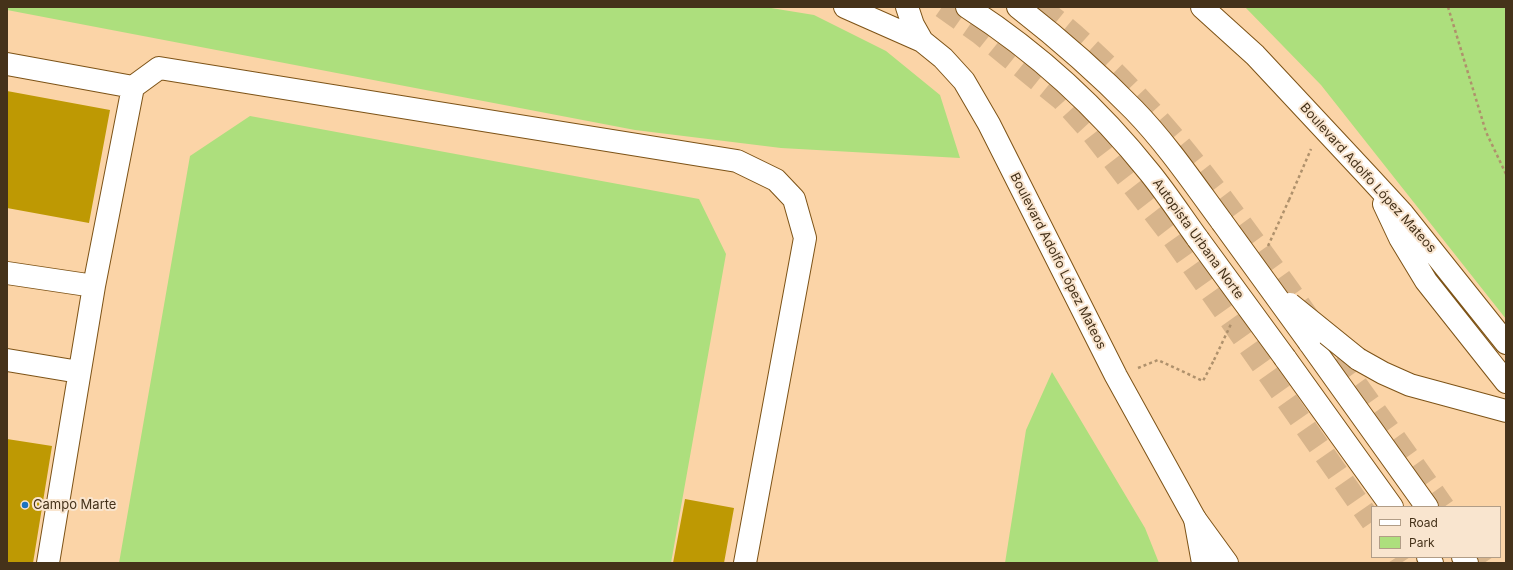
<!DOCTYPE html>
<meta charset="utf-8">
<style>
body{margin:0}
#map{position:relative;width:1513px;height:570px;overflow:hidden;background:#fbd4a7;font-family:Inter,sans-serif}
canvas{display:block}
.frame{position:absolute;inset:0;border:8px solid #45321a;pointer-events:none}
.legend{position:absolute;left:1371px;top:506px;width:130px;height:52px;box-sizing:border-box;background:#f9e5cf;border:1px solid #b19d87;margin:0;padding:5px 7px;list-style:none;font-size:12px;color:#45321a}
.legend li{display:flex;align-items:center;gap:8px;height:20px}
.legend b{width:20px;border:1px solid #b19d87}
</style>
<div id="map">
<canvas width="1513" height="570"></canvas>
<div class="frame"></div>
<ul class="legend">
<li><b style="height:5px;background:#fff"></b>Road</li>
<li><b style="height:11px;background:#addf7d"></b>Park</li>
</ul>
</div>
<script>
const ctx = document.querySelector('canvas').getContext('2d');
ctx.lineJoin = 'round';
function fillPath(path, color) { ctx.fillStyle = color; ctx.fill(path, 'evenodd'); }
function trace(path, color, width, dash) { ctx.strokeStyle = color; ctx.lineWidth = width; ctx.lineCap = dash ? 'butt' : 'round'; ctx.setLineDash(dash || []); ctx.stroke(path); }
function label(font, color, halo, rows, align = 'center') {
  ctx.font = font + ' Inter,sans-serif'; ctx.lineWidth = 4; ctx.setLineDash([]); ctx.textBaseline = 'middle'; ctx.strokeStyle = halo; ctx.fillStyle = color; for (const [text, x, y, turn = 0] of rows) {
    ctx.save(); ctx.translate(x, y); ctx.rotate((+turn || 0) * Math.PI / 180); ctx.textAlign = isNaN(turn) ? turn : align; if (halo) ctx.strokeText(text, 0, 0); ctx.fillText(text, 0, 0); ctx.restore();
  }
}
fillPath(new Path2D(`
 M7 7H765L814 15 886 51 940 95 960 158 781 148 635 130 7 10Z
 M1245 7H1506V319L1321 85Z
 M250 116 699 199 726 254 671 563H119L190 156Z
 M1052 372 1145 528 1159 563H1005L1026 430Z`), '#addf7d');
fillPath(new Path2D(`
 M7 91 110 110 89 223 7 208Z
 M7 439 52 446 33 563H7Z
 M685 499 734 508 724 563H673Z`), '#be9903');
trace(new Path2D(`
 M942 7 979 33 1062 100 1092 133 1170 234 1372 522
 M1040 7C1141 83 1217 189 1290 291 1341 363 1393 435 1444 507
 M1397 557 1401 563
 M1480 557 1484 563`), '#d7b48b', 22, [22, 11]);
const minor = new Path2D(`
 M7 64 133 87 94 286
 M133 87 159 68 737 161 776 180 794 199 805 238 745 563
 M7 273 94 286 48 563
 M7 360 79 372
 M1195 519 1203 563`);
const major = new Path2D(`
 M845 7 922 41 943 58 964 81 989 124 1116 376 1195 519 1227 563
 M907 7 913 25 922 41
 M1202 7 1255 55 1368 176 1403 214 1506 343
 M1384 204 1400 238 1426 281 1506 382`);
const highway = new Path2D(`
 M967 7C1037 52 1098 108 1150 173 1167 194 1182 217 1198 239
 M1018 7C1059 39 1098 73 1134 110 1167 144 1194 184 1222 222
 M1309 342 1427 507
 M1285 358 1392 507
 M1358 359 1383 373 1410 385 1506 411
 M1428 557 1432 563
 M1463 557 1467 563`);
trace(minor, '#7d5317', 24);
trace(major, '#7d5317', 24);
trace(highway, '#7d5317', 24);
trace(new Path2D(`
 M1448 7 1486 132 1506 174
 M1289 200 1311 149
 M1138 368 1158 360 1203 381 1214 360`), '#af916c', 2.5, [3, 3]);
trace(minor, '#fff', 22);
trace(major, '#fff', 22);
trace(highway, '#fff', 22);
const highwayBridge = new Path2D(`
 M1222 222 1309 342
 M1198 239 1285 358
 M1290 304 1358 359`);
trace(highwayBridge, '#7d5317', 24, []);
trace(new Path2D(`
 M1268 246 1289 200
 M1214 360 1231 324`), '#af916c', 2.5, [3, 3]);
trace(highwayBridge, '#fff', 22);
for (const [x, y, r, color] of [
 [25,505,4,"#1d73c0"]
]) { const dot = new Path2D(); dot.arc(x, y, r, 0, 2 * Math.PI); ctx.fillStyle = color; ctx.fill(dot); trace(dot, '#f9e5cf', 1.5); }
label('13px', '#45321a', '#f9e5cf', [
 ["Boulevard Adolfo López Mateos",1368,178,48],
 ["Autopista Urbana Norte",1198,239,54],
 ["Boulevard Adolfo López Mateos",1058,261,63]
]);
label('13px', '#45321a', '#f9e5cf', [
 ["Campo Marte",33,505]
], 'left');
</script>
